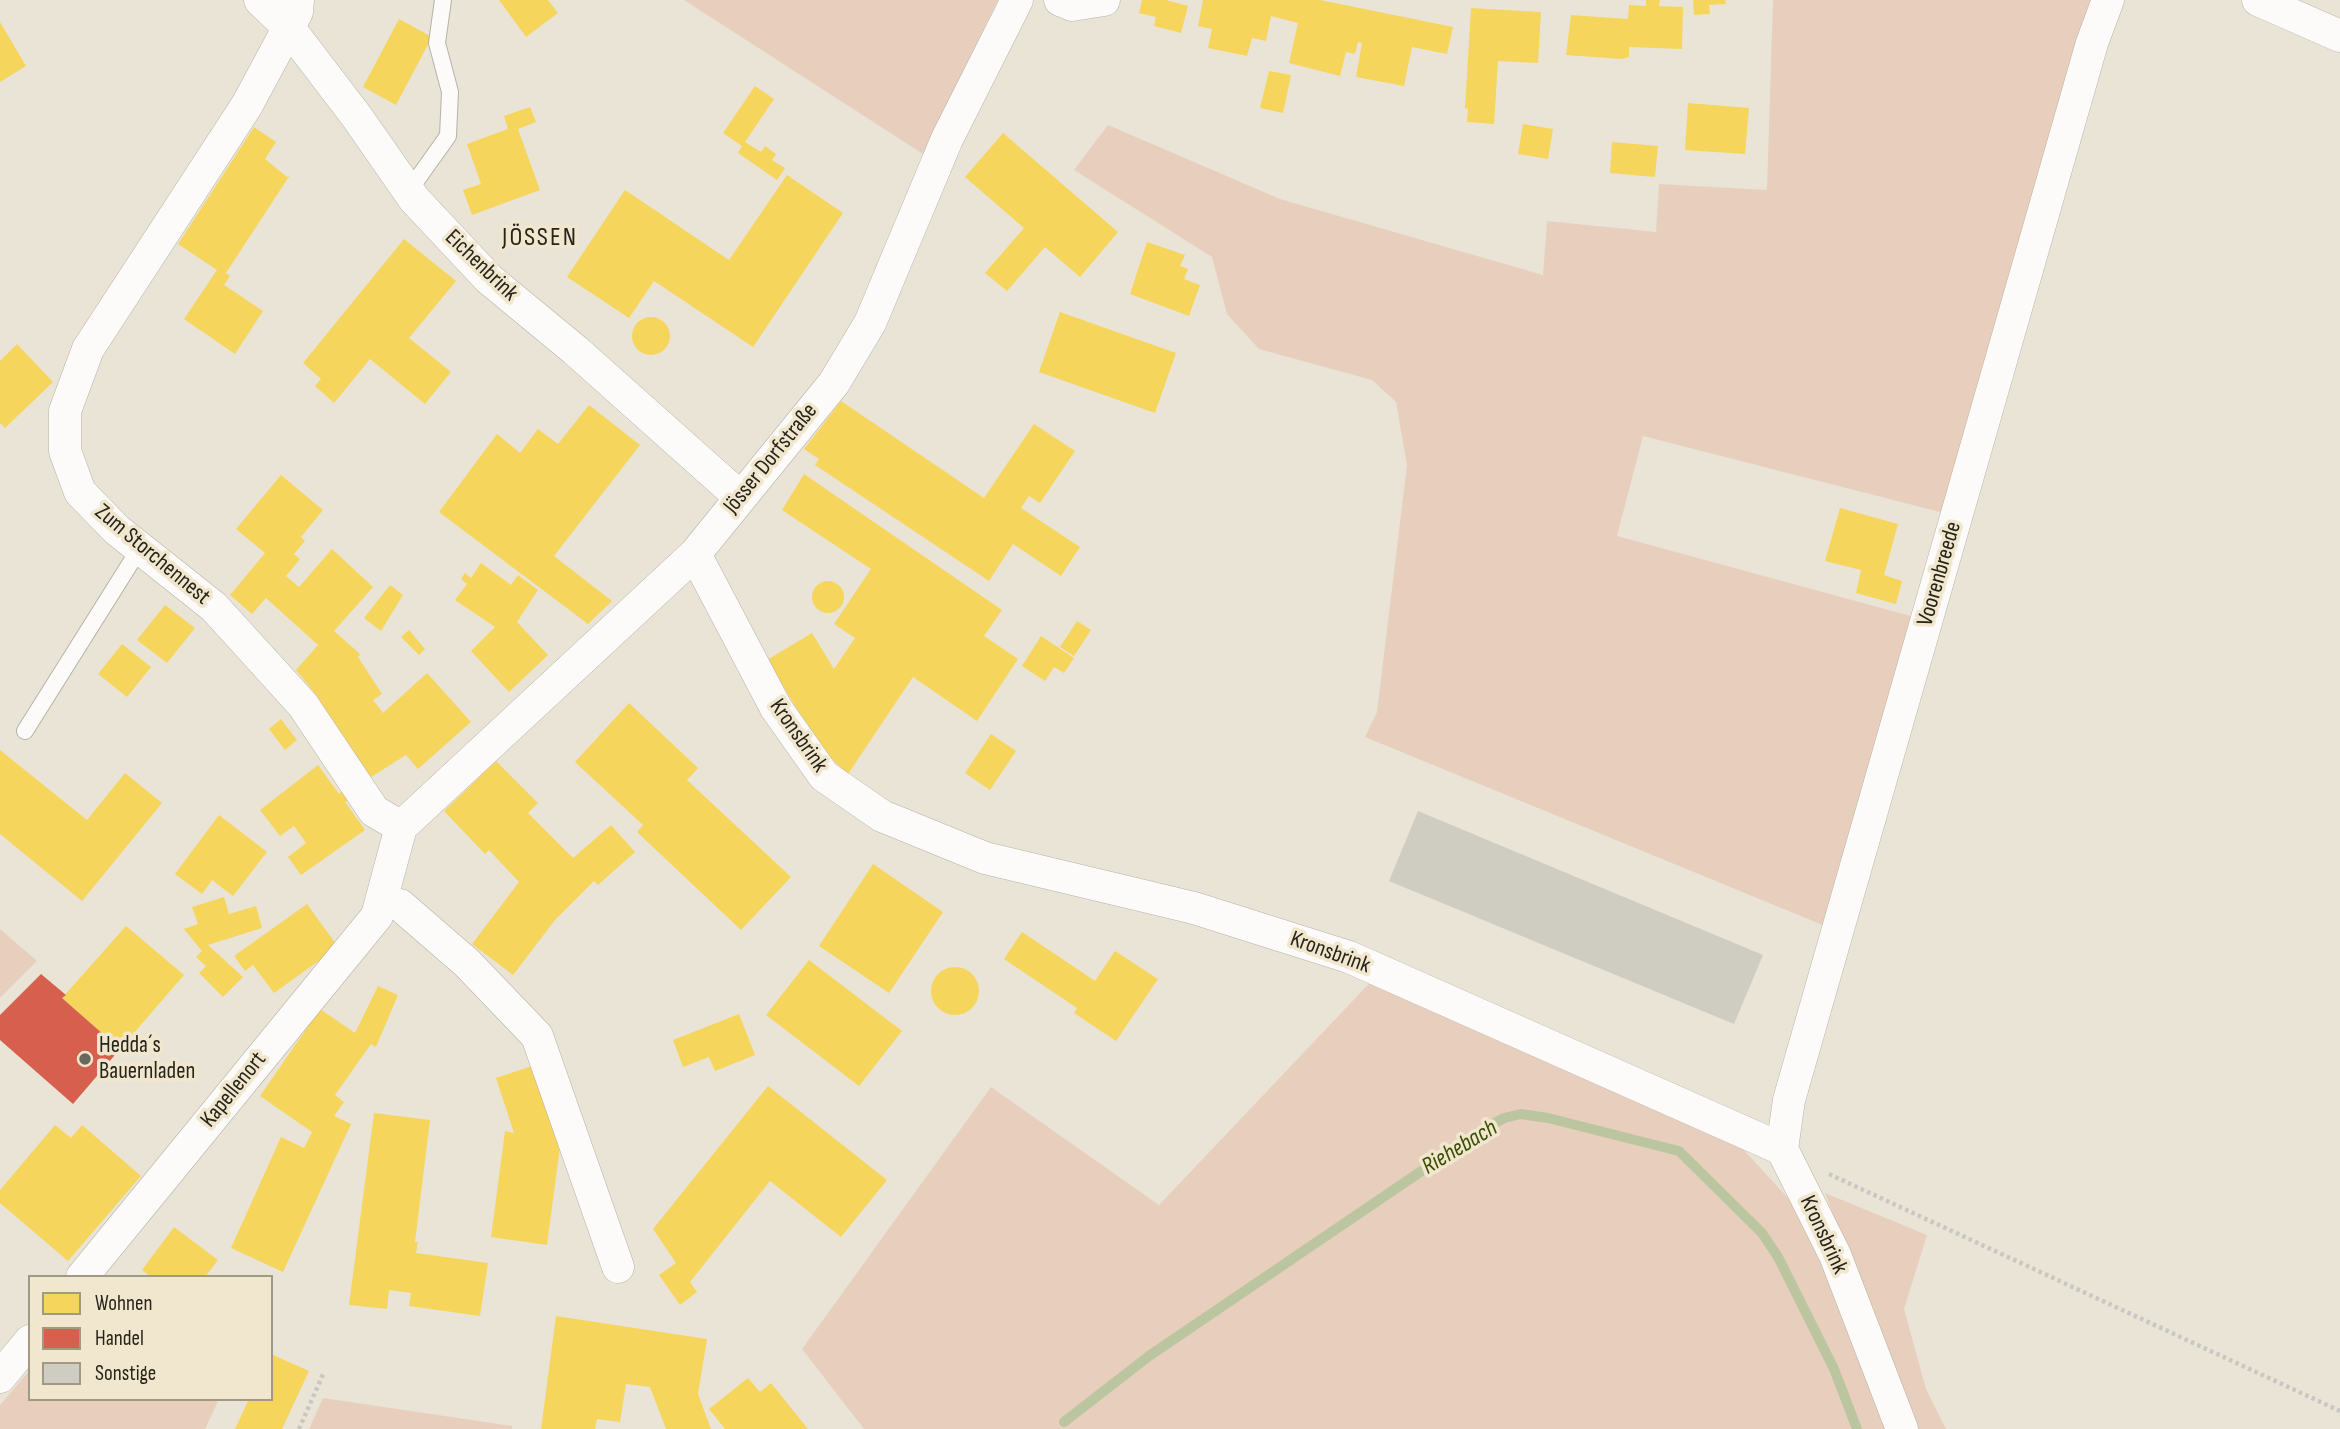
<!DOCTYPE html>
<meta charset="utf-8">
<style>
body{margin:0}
#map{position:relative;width:2340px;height:1429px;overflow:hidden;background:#e9e4d6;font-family:"Sofia Sans Condensed",sans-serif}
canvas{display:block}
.legend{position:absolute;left:28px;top:1275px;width:245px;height:126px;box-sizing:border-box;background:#f1e7ce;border:2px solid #a09986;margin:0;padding:9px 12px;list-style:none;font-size:21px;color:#27241a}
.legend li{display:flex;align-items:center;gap:14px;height:35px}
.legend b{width:35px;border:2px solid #a09986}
</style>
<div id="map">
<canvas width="2340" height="1429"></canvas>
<ul class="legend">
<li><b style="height:19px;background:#f6d55c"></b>Wohnen</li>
<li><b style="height:19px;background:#d6604d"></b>Handel</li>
<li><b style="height:19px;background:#cfcdc1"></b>Sonstige</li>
</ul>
</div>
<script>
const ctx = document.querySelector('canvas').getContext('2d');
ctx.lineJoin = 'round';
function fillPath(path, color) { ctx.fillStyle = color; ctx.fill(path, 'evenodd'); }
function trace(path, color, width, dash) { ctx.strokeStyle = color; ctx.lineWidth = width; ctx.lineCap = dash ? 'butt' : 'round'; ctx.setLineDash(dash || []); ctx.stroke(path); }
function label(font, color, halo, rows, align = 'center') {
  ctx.font = font + ' "Sofia Sans Condensed",sans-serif'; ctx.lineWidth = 7; ctx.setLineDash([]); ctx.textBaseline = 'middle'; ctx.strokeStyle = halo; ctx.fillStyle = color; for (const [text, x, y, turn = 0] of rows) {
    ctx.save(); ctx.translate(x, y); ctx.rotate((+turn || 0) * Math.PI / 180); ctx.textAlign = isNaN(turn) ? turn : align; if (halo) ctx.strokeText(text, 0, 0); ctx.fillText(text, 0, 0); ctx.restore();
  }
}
fillPath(new Path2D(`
 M684 0H998L923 154Z
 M1773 0H2092L1948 514 1643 436 1617 536 1918 618 1830 928 1365 737 1377 712 1407 465 1396 402 1372 380 1259 349 1227 314 1212 257 1074 170 1108 125 1280 199 1543 275 1547 221 1656 232 1659 184 1767 190Z
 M0 929 37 961 0 998Z
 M1381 971 1733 1138 1797 1208 1830 1276 1885 1429H864L802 1349 991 1087 1159 1205Z
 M1825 1193 1927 1235 1904 1309 1926 1389 1946 1429H1913Z
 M30 1370V1399H219L205 1429H0V1405Z
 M323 1398 512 1426V1429H309Z`), '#e8cfbd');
fillPath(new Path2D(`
 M499 0H548L558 13 526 37Z
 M1142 0H1166L1188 6 1181 33 1154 26 1156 17 1139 13Z
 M1203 0H1320L1453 27 1447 54 1412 47 1404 86 1356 77 1362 43 1358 42 1355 54 1346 52 1340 76 1289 63 1298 23 1271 16 1266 41 1252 38 1247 56 1208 48 1212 29 1198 26Z
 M1646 0H1660L1659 6 1683 7 1682 49 1629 47V57L1622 59 1566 55 1571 15 1628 19 1629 5 1646 6Z
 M1693 0H1725L1726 4 1709 5 1710 14 1694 15Z
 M1471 8 1541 12 1538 63 1498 61 1494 124 1467 122 1468 109 1465 108Z
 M399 19 432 37 396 105 363 87Z
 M0 22 26 66 0 82Z
 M1269 71 1291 75 1283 113 1260 108Z
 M755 86 774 99 745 142 761 152 765 146 776 154 772 160 785 168 777 180 738 153 742 146 723 133Z
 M1688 103 1749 108 1745 154 1685 150Z
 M530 107 536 122 518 129 540 190 472 215 463 190 481 184 467 144 508 129 504 116Z
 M1523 124 1553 129 1548 159 1518 154Z
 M254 127 276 142 265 159 287 177 290 175 226 273 230 276 224 285 263 311 235 354 184 319 217 270 178 244Z
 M1003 133 1118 232 1080 277 1045 247 1007 291 985 273 1024 228 965 177Z
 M1612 142 1658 146 1655 177 1610 173Z
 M787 175 843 213 753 347 654 281 629 318 567 277 625 190 729 260Z
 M404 239 456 281 409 338 451 372 425 404 370 359 334 403 315 386 321 379 303 363Z
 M1147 242 1185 255 1180 266 1188 269 1184 279 1200 285 1189 316 1130 294Z
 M1060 312 1176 353 1155 413 1039 372Z
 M632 336a19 19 0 1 1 38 0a19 19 0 1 1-38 0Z
 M17 344 53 382 5 428 0 423V361Z
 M841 401 984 498 1034 424 1075 451 1040 503 1029 496 1021 508 1080 547 1061 576 1013 544 989 581 815 465 819 459 804 449Z
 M589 405 640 445 554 556 612 601 588 624 439 512 497 434 520 453 538 429 558 444Z
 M804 474 1002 610 984 636 1018 659 977 721 913 677 848 774 822 750 767 660 812 633 834 669 855 638 834 624 871 569 782 510Z
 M281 475 323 510 301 537 305 541 294 554 300 559 286 576 299 587 332 549 373 587 334 631 360 654 358 657 382 694 373 700 383 713 427 673 471 722 418 769 406 755 368 779 317 696 296 670 318 645 266 598 252 614 230 595 265 553 236 529Z
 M1840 508 1898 524 1884 575 1902 581 1896 604 1856 593 1861 570 1825 561Z
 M481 563 511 585 518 575 538 590 517 622 548 655 509 692 471 651 495 627 455 600 467 584 461 579 465 573 471 578Z
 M812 597a16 16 0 1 1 32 0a16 16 0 1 1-32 0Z
 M390 585 403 595 381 631 364 618Z
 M165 605 195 628 167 663 137 640Z
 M1077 621 1091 630 1074 656 1060 647Z
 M409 630 425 649 419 655 401 637Z
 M1041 636 1074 658 1064 673 1054 667 1045 681 1022 666Z
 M122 644 151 667 127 697 98 674Z
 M629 703 698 768 687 780 791 877 741 930 637 832 643 825 575 762Z
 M281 719 297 740 285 750 269 729Z
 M991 734 1016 751 990 790 965 773Z
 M0 750 87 820 125 773 162 803 82 901 0 834Z
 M496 761 538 803 528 813 573 858 611 825 635 852 598 885 594 881 555 920 513 975 472 944 519 882 489 850 485 854 444 811Z
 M318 765 339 794 343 790 350 799 345 802 365 830 301 875 288 857 306 843 294 826 280 836 260 810Z
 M219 815 267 852 233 896 212 880 202 894 175 874Z
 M873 864 943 912 889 993 819 946Z
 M224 897 229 914 256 906 262 928 208 945 243 977 223 997 199 973 206 966 196 957 202 951 184 929 198 924 192 907Z
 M307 904 338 947 274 993 253 965 245 971 234 956Z
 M126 926 184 975 120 1049 62 998Z
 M1022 932 1095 981 1115 951 1158 979 1116 1041 1074 1013 1077 1008 1004 959Z
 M809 960 902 1031 859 1086 766 1015Z
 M931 991a24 24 0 1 1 48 0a24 24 0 1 1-48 0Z
 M378 986 398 995 376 1047 371 1044 335 1095 344 1102 334 1116 351 1124 283 1272 231 1248 281 1137 304 1148 312 1132 260 1096 320 1009 355 1033Z
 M739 1014 755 1055 715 1071 709 1057 683 1067 673 1040Z
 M535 1065 561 1139 547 1245 491 1237 505 1131 514 1133 496 1078Z
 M768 1086 887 1180 841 1237 770 1181 690 1282 697 1292 680 1305 659 1275 676 1263 653 1229Z
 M374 1113 430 1120 415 1242H418L416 1253 488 1263 480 1316 409 1306 411 1293 389 1290 387 1309 349 1305Z
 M55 1125 71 1138 82 1125 141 1176 68 1261 0 1203V1190Z
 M174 1227 218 1260 205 1277H151L142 1270Z
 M556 1316 707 1339 698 1394 711 1429H666L650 1387 626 1384 620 1422 597 1419 595 1429H541Z
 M271 1354 309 1371 282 1429H235L249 1399H271Z
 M748 1378 760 1392 771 1383 808 1429H725L709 1409Z`), '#f6d55c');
fillPath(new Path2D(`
 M41 974 66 995 62 998 120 1049 73 1104 0 1040V1015Z`), '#d6604d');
trace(new Path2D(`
 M1064 1422 1149 1356 1482 1130 1504 1118 1521 1114 1548 1118 1679 1151 1762 1233 1778 1257 1834 1369 1857 1429`), '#bbc6a1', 10);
fillPath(new Path2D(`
 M1418 811 1763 955 1734 1024 1389 881Z`), '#cfcdc1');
const lane = new Path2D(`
 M408 192 448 136 450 92 437 43 443 0
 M25 731 140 548`);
const street = new Path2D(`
 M260 0 289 28 357 117 414 199 489 279 575 350 740 497
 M298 0 297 12 247 105 88 349 65 411V451L80 492 117 530 214 607 303 705 374 811 401 827
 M1060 0 1072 5 1104 0
 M2258 0 2340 36
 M695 554 776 708 824 776 882 816 985 858 1194 908 1349 957 1782 1149 1835 1255 1902 1429
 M401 827 695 554 834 383 870 323 947 139 1017 0
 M382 902 400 905 467 963 537 1036 618 1267
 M1782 1149 1789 1100 2092 43 2108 0
 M82 1277 377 916 401 827
 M0 1377 30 1341`);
trace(lane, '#b6b2a8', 18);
trace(street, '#b6b2a8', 33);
trace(new Path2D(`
 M1829 1174 2340 1411
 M299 1429 324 1372`), '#c9c7c2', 4.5, [3.5, 3.5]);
trace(lane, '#fcfbf9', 16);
trace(street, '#fcfbf9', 32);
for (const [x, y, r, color] of [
 [85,1059,7,"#6b675c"]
]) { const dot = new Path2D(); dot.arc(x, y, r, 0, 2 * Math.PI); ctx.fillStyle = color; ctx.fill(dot); trace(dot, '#f1e7ce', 2.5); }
label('23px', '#27241a', '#f1e7ce', [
 ["Eichenbrink",481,266,44],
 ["Jösser Dorfstraße",771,459,-51],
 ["Zum Storchennest",152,555,40],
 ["Voorenbreede",1940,574,-74],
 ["Kronsbrink",798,736,55],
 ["Kronsbrink",1330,953,20],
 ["Kapellenort",234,1090,-51],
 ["Kronsbrink",1823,1235,65]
]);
label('23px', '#27241a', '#f1e7ce', [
 ["Hedda´s",99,1046],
 ["Bauernladen",99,1072]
], 'left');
label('italic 24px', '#3a4f02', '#f1e7ce', [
 ["Riehebach",1460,1148,-31]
]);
ctx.letterSpacing = '2px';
label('26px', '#27241a', '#f1e7ce', [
 ["JÖSSEN",540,238]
]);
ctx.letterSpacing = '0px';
</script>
